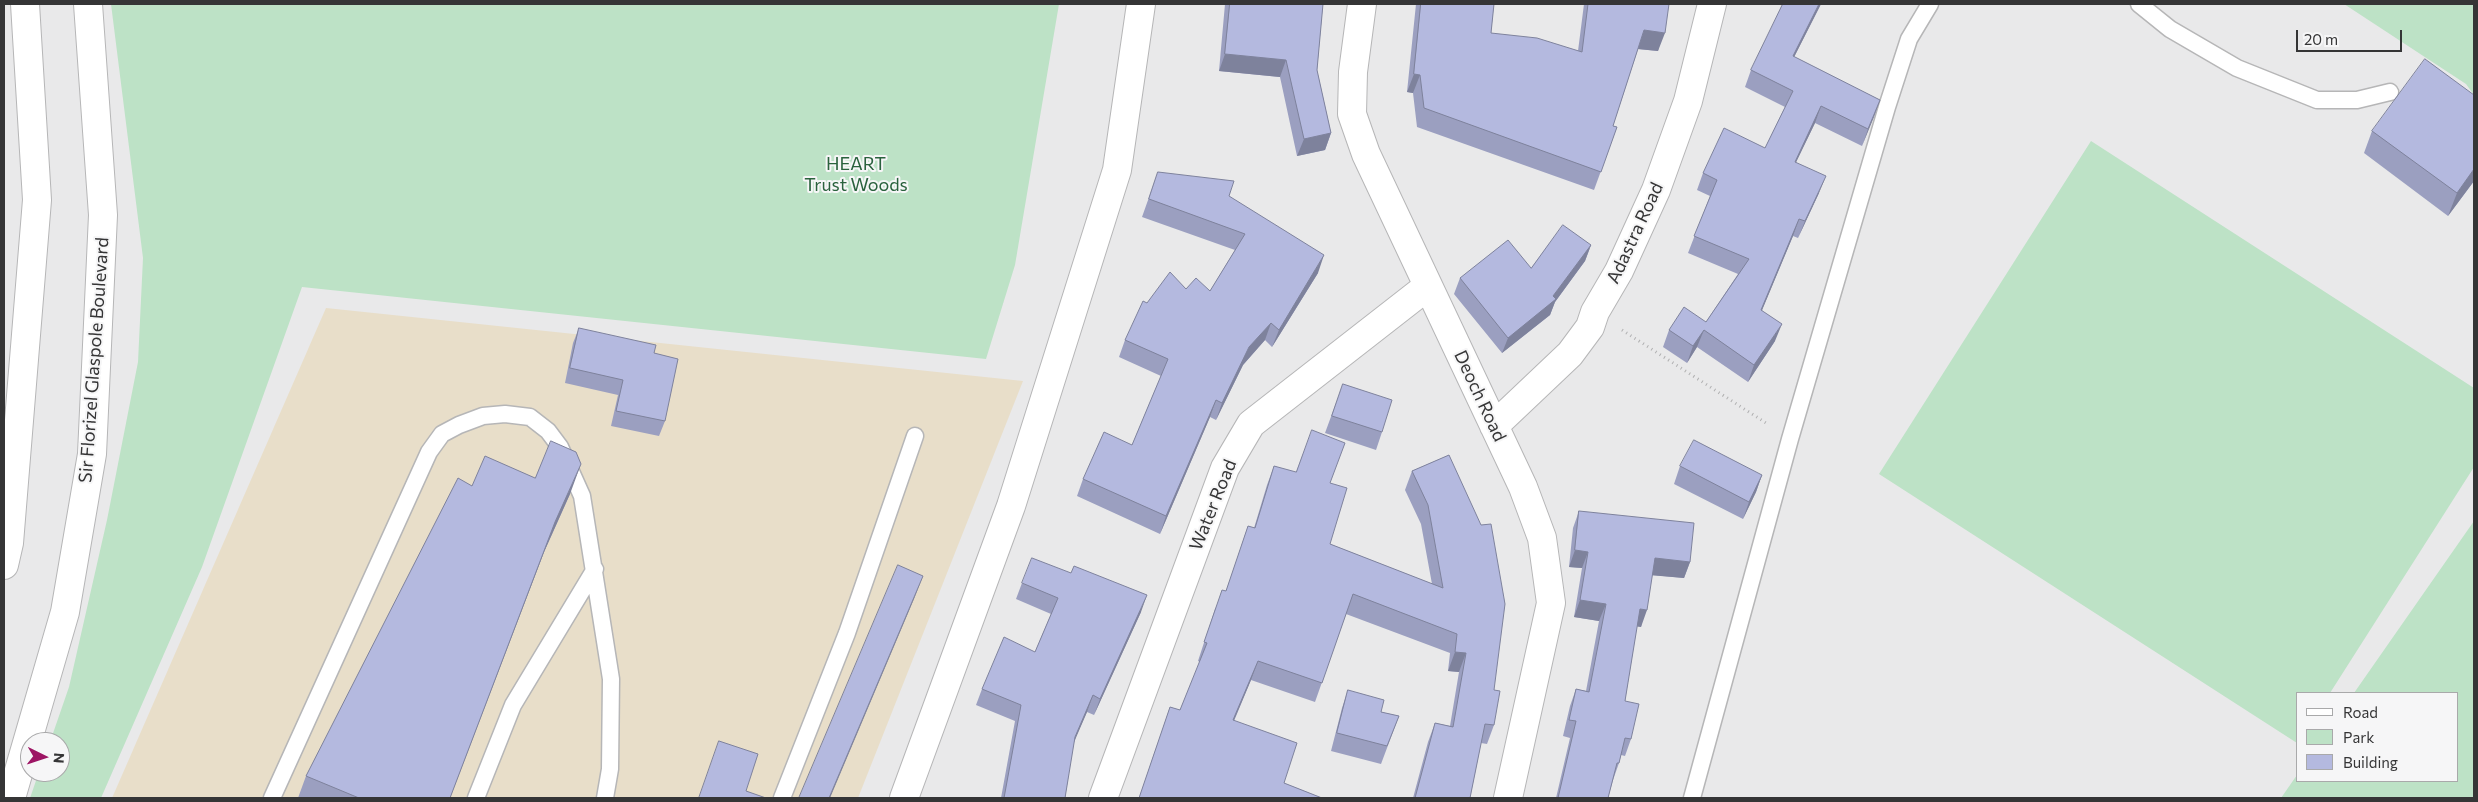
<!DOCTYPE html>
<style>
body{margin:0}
#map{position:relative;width:2478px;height:802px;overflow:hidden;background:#e9e9ea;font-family:Commissioner,sans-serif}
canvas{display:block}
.frame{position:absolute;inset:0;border:5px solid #353536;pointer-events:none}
.legend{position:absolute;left:2296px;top:692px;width:162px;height:90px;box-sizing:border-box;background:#f6f6f7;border:1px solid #a9a9aa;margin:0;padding:6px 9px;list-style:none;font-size:15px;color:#353536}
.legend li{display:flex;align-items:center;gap:10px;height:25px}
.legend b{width:25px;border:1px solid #a9a9aa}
.north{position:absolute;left:20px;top:732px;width:50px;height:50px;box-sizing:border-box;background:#f6f6f7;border:1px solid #a9a9aa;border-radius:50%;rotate:94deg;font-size:14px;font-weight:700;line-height:20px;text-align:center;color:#353536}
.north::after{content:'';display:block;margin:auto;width:18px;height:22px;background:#9d1564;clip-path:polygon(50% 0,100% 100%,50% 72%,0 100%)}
.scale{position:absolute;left:2296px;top:30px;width:106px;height:22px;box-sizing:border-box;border:2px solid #353536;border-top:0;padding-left:6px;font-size:15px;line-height:18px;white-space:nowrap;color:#353536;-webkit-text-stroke:4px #f6f6f7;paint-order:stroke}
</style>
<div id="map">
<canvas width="2478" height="802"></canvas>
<div class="frame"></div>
<ul class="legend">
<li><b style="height:6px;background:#fff"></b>Road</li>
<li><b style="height:14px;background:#bde2c6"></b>Park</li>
<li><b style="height:14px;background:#b4b9df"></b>Building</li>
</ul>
<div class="north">N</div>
<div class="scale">20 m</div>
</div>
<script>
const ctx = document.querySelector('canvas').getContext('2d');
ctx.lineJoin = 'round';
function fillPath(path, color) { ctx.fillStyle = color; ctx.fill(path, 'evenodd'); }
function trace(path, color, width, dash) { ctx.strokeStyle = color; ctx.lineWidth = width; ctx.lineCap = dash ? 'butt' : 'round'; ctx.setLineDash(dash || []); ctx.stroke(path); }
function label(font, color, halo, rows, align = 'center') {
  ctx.font = font + ' Commissioner,sans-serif'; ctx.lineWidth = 4; ctx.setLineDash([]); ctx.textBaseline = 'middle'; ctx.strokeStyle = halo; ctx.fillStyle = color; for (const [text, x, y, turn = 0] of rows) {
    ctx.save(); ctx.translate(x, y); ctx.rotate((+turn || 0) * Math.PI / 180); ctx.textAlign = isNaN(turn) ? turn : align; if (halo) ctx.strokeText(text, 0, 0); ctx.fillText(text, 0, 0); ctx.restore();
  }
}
fillPath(new Path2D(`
 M326 308 1023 381 858 798H112Z`), '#e8dec9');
fillPath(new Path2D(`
 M111 4H1059L1015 265 986 359 302 287 202 567 101 798H30L39 772H60V742H50L69 687 107 520 138 362 143 258Z
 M2344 4H2474V95L2466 84Z
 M2091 141 2474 388V467L2330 693H2297V743L1879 474Z
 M2474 521V798H2281L2297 775V781H2457V693H2354Z`), '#bde2c6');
const lane = new Path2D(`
 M2139 4 2170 29 2237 68 2317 100H2357L2390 92
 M272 798 429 452 442 434 459 425 483 416 505 414 530 417 548 431 560 447 582 496 611 679 610 769 605 798
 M476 798 513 705 595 569
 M782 798 847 633 915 436
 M1692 798 1790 439 1887 107 1909 39 1930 4`);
const street = new Path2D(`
 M1362 4 1353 72 1352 114 1366 154 1523 487 1542 538 1551 603 1508 798
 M1494 426 1570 354 1590 327 1595 312 1619 271 1656 190 1688 101 1712 4
 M904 798 1011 506 1117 170 1141 4
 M1103 798 1225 468 1251 424 1428 286`);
const highway = new Path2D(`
 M4 565 9 543 37 200 25 4
 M11 798 65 612 92 454 103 215 88 4`);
trace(lane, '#b6b6b7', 19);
trace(street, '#b6b6b7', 30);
trace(highway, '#b6b6b7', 30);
trace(new Path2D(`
 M1622 330 1766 423`), '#b0b0b1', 3, [1, 4]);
trace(lane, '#fff', 16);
trace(street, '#fff', 28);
trace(highway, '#fff', 28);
fillPath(new Path2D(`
 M1225 4H1323L1317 70 1331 133 1325 150 1297 156 1280 77 1219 71Z
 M1416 4H1494L1491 33 1578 51 1584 4H1669L1658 51 1638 49 1613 126 1617 127 1594 190 1417 127 1413 93 1407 92Z
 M1783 4H1821L1794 57 1880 100 1862 146 1815 123 1796 162 1819 193 1798 238 1793 236 1762 310 1775 341 1748 382 1697 347 1687 363 1663 347 1669 330 1706 322 1738 274 1688 253 1710 196 1697 190 1703 173 1765 148 1785 107 1745 87 1751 70Z
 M2474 95V181L2448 216 2364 153 2372 131Z
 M1158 172 1229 196 1318 273 1272 347 1265 340 1243 365 1216 420 1210 417 1160 534 1077 496 1083 479 1132 445 1161 376 1119 357 1125 340 1186 289 1210 291 1235 250 1142 217Z
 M1591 245 1585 261 1555 302 1550 315 1502 353 1454 294 1460 278 1531 268Z
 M579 328 654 353 665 421 659 436 611 426 618 395 565 383 573 343Z
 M1343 384 1382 432 1376 450 1325 433Z
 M1449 455 1494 690V725L1487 744 1481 743 1470 798H1413L1428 742 1435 723 1450 726 1459 672 1448 671 1450 653 1346 614 1315 702 1251 680 1234 721 1284 783 1322 798H1139L1170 707 1180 710 1200 662 1198 661 1215 609 1226 591 1248 526 1254 528 1267 485 1274 466 1330 483V544L1432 584 1421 524 1405 490 1412 471Z
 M1680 466 1762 475 1756 492 1743 519 1674 484Z
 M535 478 570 494 544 552 450 798H298L306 776 472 486Z
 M1579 511 1690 562 1684 578 1652 575 1641 627 1637 626 1625 701 1631 739 1625 756 1621 755 1619 763 1613 780 1608 798H1556L1570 738 1563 736 1570 706 1576 689 1586 691 1599 621 1574 617 1582 568 1569 567 1573 528Z
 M1022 583 1141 612 1094 715 1087 712 1074 741 1065 798H1001L1015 721 976 705 982 689 1035 652 1051 614 1016 599Z
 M1348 690 1381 712 1399 716 1381 764 1331 751 1342 708Z`), '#9b9fc0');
fillPath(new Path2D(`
 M1819 4H1821L1786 73 1793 56Z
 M1644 30 1665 33 1658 51 1638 49Z
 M1225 54 1286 60 1280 77 1219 71Z
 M1414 74 1420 75 1413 93 1407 92Z
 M1880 100 1874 117 1862 146 1868 129Z
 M1821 106 1815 123 1788 179 1795 162Z
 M1331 133 1325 150 1297 156 1304 139Z
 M2474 169V181L2448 216 2457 193Z
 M1826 176 1819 193 1798 238 1805 221Z
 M1799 219 1793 236 1755 327 1761 310Z
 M1591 245 1585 261 1555 302 1550 315 1502 353 1508 338 1553 296Z
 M1324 255 1318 273 1272 347 1279 330Z
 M1271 323 1265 340 1243 365 1216 420 1222 403 1249 347Z
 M1782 324 1775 341 1748 382 1754 365Z
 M1704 330 1697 347 1687 363 1693 346Z
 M1216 400 1210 417 1160 534 1166 516Z
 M581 464 570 494 544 552 450 798 555 522Z
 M1762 475 1756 492 1743 519 1749 502Z
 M1575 550 1588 552 1582 568 1569 567Z
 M1655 558 1690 562 1684 578 1649 575Z
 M923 576 914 599 830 798H829Z
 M1147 595 1141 612 1094 715 1100 699Z
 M1580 600 1606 604 1599 621 1574 617Z
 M1640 609 1647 610 1641 627 1634 626Z
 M1455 652 1466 653 1459 672 1448 671Z
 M1258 661 1251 680 1226 739 1233 720Z
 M1093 695 1087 712 1069 754 1075 737Z`), '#7e829c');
const building = new Path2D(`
 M1230 4H1323L1317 70 1331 133 1304 139 1286 60 1225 54Z
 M1421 4H1494L1491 33 1537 38 1582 52 1588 4H1669L1665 33 1644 30 1613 126 1617 127 1601 172 1424 108 1420 75 1414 74Z
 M1783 4H1819L1793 56 1880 100 1868 129 1821 106 1795 162 1826 176 1805 221 1799 219 1761 310 1782 324 1754 365 1704 330 1693 346 1669 330 1684 307 1706 322 1749 259 1694 236 1717 180 1703 173 1724 128 1765 148 1793 91 1751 70Z
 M2425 59 2474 95V169L2457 193 2372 131Z
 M1158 172 1234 181 1229 196 1324 255 1279 330 1271 323 1249 347 1222 403 1216 400 1166 516 1083 479 1104 432 1132 445 1168 359 1125 340 1143 301 1147 303 1170 272 1186 289 1196 278 1210 291 1245 234 1149 199Z
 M1563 225 1591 245 1553 296 1556 299 1508 338 1460 278 1508 240 1531 268Z
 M579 328 656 345 654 353 678 359 665 421 616 411 623 380 570 368Z
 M1343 384 1392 400 1382 432 1332 416Z
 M1312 430 1345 443 1330 483 1347 488 1330 544 1443 588 1428 505 1412 471 1449 455 1481 525 1491 524 1505 604 1494 690 1500 691 1494 725 1485 724 1470 798H1415L1435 723 1453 727 1466 653 1455 652 1457 634 1353 594 1322 683 1258 661 1233 720 1297 743 1284 783 1322 798H1139L1170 707 1180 710 1207 643 1204 642 1222 590 1226 591 1248 526 1255 528 1274 466 1296 472Z
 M1694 440 1762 475 1749 502 1680 466Z
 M551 441 576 452 581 464 555 522 450 798H359L306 776 458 478 472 486 485 456 535 478Z
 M1579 511 1694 523 1690 562 1655 558 1647 610 1640 609 1625 701 1639 704 1631 739 1625 738 1619 763H1617L1608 798H1558L1576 721 1569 720 1576 689 1589 692 1606 604 1580 600 1588 552 1575 550Z
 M1032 558 1071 573 1074 566 1147 595 1100 699 1093 695 1075 737 1065 798H1004L1021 705 982 689 1004 637 1035 652 1058 598 1022 583Z
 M898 565 923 576 829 798H799Z
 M1348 690 1384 700 1381 712 1399 716 1387 746 1337 733Z
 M719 741 758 754 746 791 766 798H699Z`);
fillPath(building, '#b4b9df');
trace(building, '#7e829c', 1);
label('18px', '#2a623d', '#f6f6f7', [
 ["HEART",856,164],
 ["Trust Woods",856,185]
]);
label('18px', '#353536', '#f6f6f7', [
 ["Adastra Road",1635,233,-65],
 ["Sir Florizel Glaspole Boulevard",94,360,-86],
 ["Deoch Road",1480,396,65],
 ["Water Road",1213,505,-68]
]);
</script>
